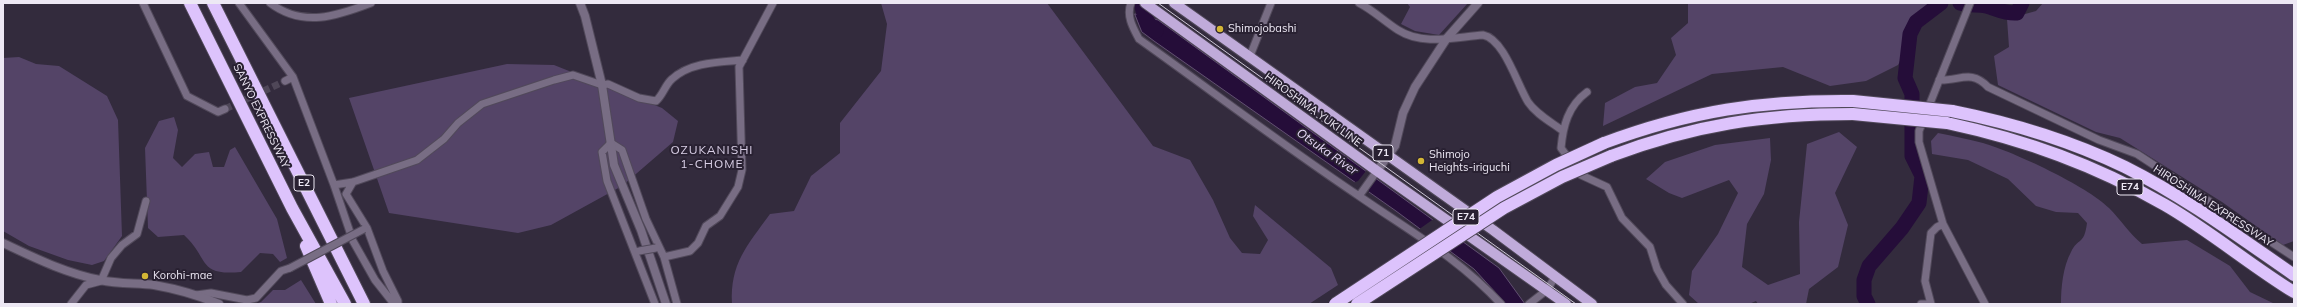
<!DOCTYPE html>
<style>
body{margin:0}
#map{position:relative;width:2297px;height:307px;overflow:hidden;background:#332b3d;font-family:Mulish,sans-serif}
canvas{display:block}
.frame{position:absolute;inset:0;border:4px solid #ede8f4;pointer-events:none}
</style>
<div id="map">
<canvas width="2297" height="307"></canvas>
<div class="frame"></div>
</div>
<script>
const ctx = document.querySelector('canvas').getContext('2d');
ctx.lineJoin = 'round';
function fillPath(path, color) { ctx.fillStyle = color; ctx.fill(path, 'evenodd'); }
function trace(path, color, width, dash) { ctx.strokeStyle = color; ctx.lineWidth = width; ctx.lineCap = dash ? 'butt' : 'round'; ctx.setLineDash(dash || []); ctx.stroke(path); }
function label(font, color, halo, rows, align = 'center') {
  ctx.font = font + ' Mulish,sans-serif'; ctx.lineWidth = 4; ctx.setLineDash([]); ctx.textBaseline = 'middle'; ctx.strokeStyle = halo; ctx.fillStyle = color; for (const [text, x, y, turn = 0] of rows) {
    ctx.save(); ctx.translate(x, y); ctx.rotate((+turn || 0) * Math.PI / 180); ctx.textAlign = isNaN(turn) ? turn : align; if (halo) ctx.strokeText(text, 0, 0); ctx.fillText(text, 0, 0); ctx.restore();
  }
}
fillPath(new Path2D(`
 M881 3H1047L1153 146 1190 160 1213 200 1230 238 1242 253 1260 254 1268 240 1253 216 1255 205 1331 268 1338 285 1309 304H732C730 263 747 246 770 214L794 211 811 176 840 153V123L881 71 887 24Z
 M1407 3H1468L1439 35 1415 31 1401 24 1410 7Z
 M1688 3H1930L1898 65 1866 81 1830 86 1783 67 1712 74 1603 126 1605 103 1635 87 1657 83 1676 55 1671 38 1688 23Z
 M2043 3H2294V241L2283 245 2222 202 2120 138 2096 132 1998 85 1994 56 2009 47 2007 19 2036 11Z
 M19 57 36 64 59 66 107 96 118 120 122 236 104 261 92 265 68 260 29 246 3 231V58Z
 M507 64 554 65 662 108 678 121 673 142 622 186 551 225 518 233 389 213 349 98Z
 M174 117 178 130 173 158 182 167 195 154 209 152 213 167H224L230 150 235 147 277 219 287 258 280 262 273 254 260 253 241 272C197 276 210 259 184 235L158 237 148 228 145 148 159 121Z
 M1839 132 1857 147 1835 193 1848 225 1838 267 1809 289 1806 304H1758L1756 301 1749 304H1699L1689 295 1692 271 1718 234 1738 193 1729 180 1682 198 1669 193 1646 179 1665 162 1715 145 1770 138 1771 160 1764 194 1747 224 1742 267 1768 285 1800 274 1799 222 1807 144Z
 M1938 133C1953 136 1968 139 1983 143 2014 152 2087 186 2109 208 2121 220 2129 233 2142 244L2187 240 2230 266 2250 292 2275 304H2061C2061 287 2063 267 2071 252 2078 237 2084 246 2087 223L2078 213 2056 212 2036 206 2008 179 1968 160 1932 154 1931 141Z
 M301 280 316 304H255L261 302 273 290H285Z`), '#544467');
const water = new Path2D(`
 M1135 14 1158 20 1499 268 1525 304H1506L1474 269 1396 211 1154 41 1142 32Z`);
fillPath(water, '#250d39');
trace(water, '#614f71', 1);
fillPath(new Path2D(`
 M1365 167 1381 179H1376L1369 189V194L1353 183 1358 181 1366 171Z
 M1435 218 1462 238 1444 250 1418 230Z`), '#332b3d');
trace(new Path2D(`
 M1141 3C1144 15 1146 24 1156 31
 M1960 3C1970 6 1978 4 1986 6 1997 9 2005 14 2017 13L2022 3
 M1868 304 1864 296V280L1869 266 1902 228 1919 203 1922 176 1912 156V94L1905 78 1910 34 1916 22 1941 3`), '#250d39', 15);
trace(new Path2D(`
 M225 109 285 81`), '#4f4758', 7, [7, 3.5]);
const minor = new Path2D(`
 M143 3 187 96 218 112 225 109
 M239 3 293 77 334 185 353 241 375 280 394 304
 M270 3C303 28 337 16 371 3
 M1131 3C1126 16 1133 28 1139 39 1212 91 1284 146 1359 196 1411 232 1457 257 1501 304
 M1359 3C1373 10 1384 21 1398 30 1423 46 1455 37 1483 35 1504 39 1517 84 1528 102 1536 114 1551 122 1563 131
 M1970 3 1919 131V142L1943 224 1985 304
 M1250 56 1271 3
 M1939 80C1960 81 1971 69 1988 87L2099 140 2137 154 2294 257
 M285 81 293 77
 M1587 92C1568 106 1563 126 1561 148L1581 175 1607 187 1622 218 1650 247 1657 269 1666 285 1683 304
 M353 182 346 194 367 228 383 271 398 301V304
 M334 185 353 182 417 160 444 139 458 123 482 104 554 80 573 75 602 85 608 84 639 98 656 101C663 95 665 85 672 79 690 62 719 62 743 60
 M1359 196 1377 171
 M664 257 690 251 698 243 706 226 720 216 738 187 742 170 739 67 773 3
 M196 295 211 293 247 300 256 298 281 271 290 268
 M71 304 86 285 101 281 111 258 122 245 137 234 146 201
 M655 304 607 181 602 152 611 143 622 150 646 219 664 257 677 304
 M1529 304 1547 290 1555 277
 M1921 304H1931L1925 281 1931 233 1937 227 1943 224`);
const tertiary = new Path2D(`
 M580 3 585 16 602 85 614 165 641 230 666 304
 M1377 171 1395 146 1403 113 1415 87 1447 38 1478 3
 M3 243C35 258 65 273 100 280 118 284 136 283 154 285 177 289 198 295 219 304`);
const primary = new Path2D(`
 M1145 3 1377 171 1566 304
 M1174 3 1493 230 1592 304`);
const motorway = new Path2D(`
 M190 3 292 208 345 304
 M213 3 364 304
 M1952 111C2012 123 2069 140 2125 167 2185 197 2239 237 2294 275
 M1947 123C2026 140 2095 165 2165 205 2210 231 2250 265 2294 292
 M1604 143C1690 111 1762 100 1853 101
 M1611 156C1693 125 1765 114 1853 114
 M306 246 331 304`);
trace(minor, '#51495a', 9);
trace(tertiary, '#51495a', 10);
trace(primary, '#51495a', 12);
trace(motorway, '#51495a', 14);
trace(minor, '#786d84', 7);
trace(tertiary, '#786d84', 8);
trace(primary, '#c0abda', 10);
trace(motorway, '#ddc3fc', 12);
trace(new Path2D(`
 M1158 3 1576 304`), '#ccc7d4', 1);
const minorBridge = new Path2D(`
 M639 251 656 248
 M290 268 364 229`);
const motorwayBridge = new Path2D(`
 M1853 101 1952 111
 M1853 114 1947 123
 M1335 304 1497 197 1556 165 1604 143
 M1357 304 1504 208 1562 177 1611 156`);
trace(minorBridge, '#51495a', 9, []);
trace(motorwayBridge, '#51495a', 14, []);
trace(minorBridge, '#786d84', 7);
trace(motorwayBridge, '#ddc3fc', 12);
for (const [x, y, r, color] of [
 [1220,29,4,"#d3b635"],
 [1421,161,4,"#d3b635"],
 [145,276,4,"#d3b635"]
]) { const dot = new Path2D(); dot.arc(x, y, r, 0, 2 * Math.PI); ctx.fillStyle = color; ctx.fill(dot); trace(dot, '#292132', 1.5); }
for (const [x, y, w] of [
 [1383,153,20],
 [304,183,20],
 [2130,187,26],
 [1466,217,26]
]) { const box = new Path2D(); box.roundRect(x - w / 2, y - 8, w, 16, 3); ctx.fillStyle = '#292132'; ctx.fill(box); trace(box, '#ede8f4', 1); }
label('bold 10px', '#ede8f4', null, [
 ["71",1383,153],
 ["E2",304,183],
 ["E74",2130,187],
 ["E74",1466,217]
]);
label('11px', '#ede8f4', '#292132', [
 ["Shimojobashi",1228,29],
 ["Shimojo",1429,155],
 ["Heights-iriguchi",1429,168],
 ["Korohi-mae",153,276]
], 'left');
label('11px', '#ede8f4', '#292132', [
 ["HIROSHIMA YUKI LINE",1313,110,36],
 ["SANYO EXPRESSWAY",261,116,64],
 ["HIROSHIMA EXPRESSWAY",2213,206,33]
]);
ctx.letterSpacing = '1px';
label('12px', '#dad0e7', '#292132', [
 ["OZUKANISHI",712,150],
 ["1-CHOME",712,164]
]);
ctx.letterSpacing = '0px';
label('italic 12px', '#e7d9f8', '#292132', [
 ["Otsuka River",1327,152,35]
]);
</script>
